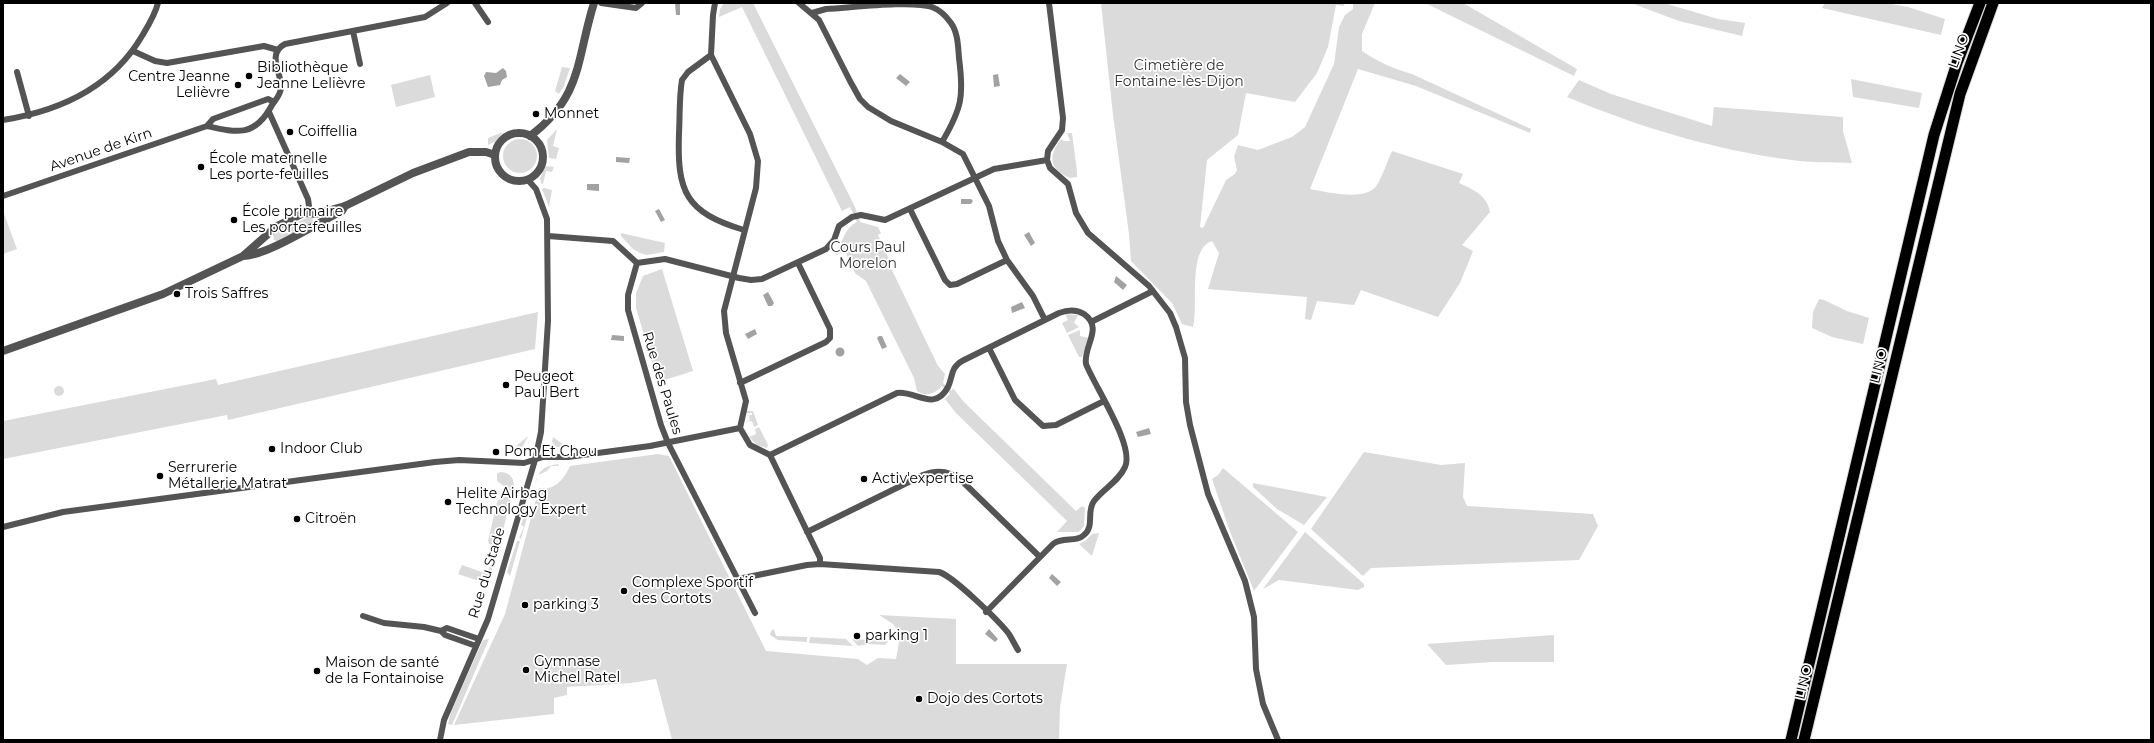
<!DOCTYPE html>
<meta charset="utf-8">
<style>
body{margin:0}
#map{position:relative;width:2154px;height:743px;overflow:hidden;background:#fff;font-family:Montserrat,sans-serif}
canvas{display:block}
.frame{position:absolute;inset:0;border:4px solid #000;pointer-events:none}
</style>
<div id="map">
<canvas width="2154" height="743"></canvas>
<div class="frame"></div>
</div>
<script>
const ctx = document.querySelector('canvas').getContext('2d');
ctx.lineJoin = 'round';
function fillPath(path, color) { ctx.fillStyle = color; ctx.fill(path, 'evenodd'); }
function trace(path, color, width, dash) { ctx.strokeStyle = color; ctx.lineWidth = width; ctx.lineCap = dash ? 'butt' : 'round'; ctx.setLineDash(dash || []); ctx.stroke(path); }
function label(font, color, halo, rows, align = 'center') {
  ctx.font = font + ' Montserrat,sans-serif'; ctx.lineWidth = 3.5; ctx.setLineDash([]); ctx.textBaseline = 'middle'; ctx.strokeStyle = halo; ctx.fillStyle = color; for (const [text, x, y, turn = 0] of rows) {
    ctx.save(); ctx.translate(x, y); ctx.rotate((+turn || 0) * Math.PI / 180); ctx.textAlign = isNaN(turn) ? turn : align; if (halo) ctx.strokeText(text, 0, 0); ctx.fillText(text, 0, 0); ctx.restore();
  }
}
fillPath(new Path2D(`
 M724 3H753L855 207 860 222 878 227 881 233 878 235 888 257 890 266 938 366 945 374 943 383 952 391 953 388 964 402 1076 511 1082 506 1085 508 1084 526 1079 532H1057L1067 521 956 413 945 399 950 394 942 386C935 394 926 397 917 391L914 378 866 281 855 273 845 251 836 255 835 251C845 241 843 229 857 222L850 207 842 211 742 7 719 17 720 9Z
 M1101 3H1344V6L1336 5 1328 47 1317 73 1295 102 1246 93 1238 135 1207 160 1200 227 1203 228 1226 180 1235 174 1237 170 1234 157 1238 145 1258 150 1292 137 1305 127 1334 64 1339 27 1345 15 1353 9V3H1375L1362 34V51C1378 62 1394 69 1412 74L1531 129 1530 133 1416 86 1358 69 1310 189C1326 192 1367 202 1377 185 1383 175 1387 162 1392 151L1463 174 1459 183C1474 190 1487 195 1490 212L1462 245 1473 251 1460 283 1438 317 1361 290 1354 305 1317 301 1311 320 1305 319 1307 297 1208 289 1219 253 1212 241C1187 249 1199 307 1193 327L1182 324 1172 303 1131 261 1129 234 1113 115Z
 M1425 3H1463L1577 69 1574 76Z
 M1631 3H1664L1718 19 1745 23 1742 36 1679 21Z
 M1825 3H1886L1908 7 1945 19 1941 35 1822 8Z
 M562 67 570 68 564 86 559 94 555 91Z
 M430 75 435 97 396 107 391 85Z
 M1851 79 1922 93 1919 108 1853 97Z
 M1579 80 1611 94 1712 126 1714 107 1843 117V131L1852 163C1832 162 1811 163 1792 160 1714 150 1639 127 1567 97Z
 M557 129 553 146 559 148 556 159 549 158 547 140Z
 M503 132 496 141 488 145V138Z
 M1067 133H1072L1077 171V177L1070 178C1049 169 1048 156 1061 139L1064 141H1070Z
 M503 156a17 17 0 1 1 34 0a17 17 0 1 1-34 0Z
 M546 166 554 167 552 172 546 171 543 184 541 183 540 178Z
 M544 188 552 190 549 207 542 189Z
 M3 211 17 249 3 254Z
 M311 216 314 222 311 225 277 241 274 240 273 233Z
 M621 233 665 243 664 252 647 255 640 253 633 249 621 236Z
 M662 269 693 371 658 382 636 308V293L643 276Z
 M1819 299 1824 300 1847 311 1869 318 1863 344 1832 337 1812 328 1813 312Z
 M538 312 535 349 228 420 227 415 3 459V421L216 379 218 385Z
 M1065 314 1078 315 1074 323 1079 327 1067 333 1062 323 1068 320Z
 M1080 330V336L1089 338 1082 357H1079L1068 335Z
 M54 391a5 5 0 1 1 10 0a5 5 0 1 1-10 0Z
 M746 411H753L758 425 754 427 752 421 744 422 750 420 749 416H745L752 415V413H746Z
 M759 427 768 445 767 448 757 445 749 437 756 434 755 429Z
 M528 436 523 446 508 453Z
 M553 437 567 447H557L552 442Z
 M1364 452 1441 465 1465 463 1463 497 1467 506 1593 514 1598 526 1579 560 1371 568 1363 576 1311 529Z
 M658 454 669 456 766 651 858 659 867 665 878 658 896 659 900 637 899 632 893 624 879 615 956 619V664H1067L1060 707 1059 740H672L656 679 631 683 567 687V695L554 698V714L454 725 505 614 539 488C555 491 564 479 570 466Z
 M559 464 558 466H551L547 471 538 475 535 485C538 470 544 466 559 464Z
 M1223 468 1298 532 1254 591 1229 529 1212 479 1218 475Z
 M500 472C508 472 513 476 514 484L500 543 496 546 489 544 488 541 497 502 505 493V487L497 481V474Z
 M1253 483 1327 497 1304 525 1277 509 1253 487Z
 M526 509 529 511 521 539 519 538 524 527 521 525Z
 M1305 532 1364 584V587L1358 590 1279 580 1263 589Z
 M1099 533 1092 556 1079 544 1085 541 1092 534Z
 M517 541H520L510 576 507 572Z
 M494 552 496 554 490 578 485 583 458 574 462 565 487 574Z
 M774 629 776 636 807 637V642L778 640 770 635 771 631Z
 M1554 635V662H1493L1446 665 1427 644Z
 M810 637 846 639 853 646 809 643Z
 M489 639 452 725 448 724 451 712 483 640Z
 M852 639 888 641 885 645 868 644 858 646Z`), '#dbdbdb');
fillPath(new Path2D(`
 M675 3H680V15H676Z
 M503 68 506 71 507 77 502 80 500 85 488 87 484 76 486 72 496 73Z
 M900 74 910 82 906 86 896 78Z
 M998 74 1000 86 994 87 993 75Z
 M616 157 630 158 629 163 616 162Z
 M587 184H599V191L587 190Z
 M961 199H971L973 201 971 204H961Z
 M659 209 665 220 661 222 655 211Z
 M1029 232 1035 243 1031 246 1024 235Z
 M1116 276 1127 285 1123 290 1114 282Z
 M768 292 774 303 772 306H768L763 295Z
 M1022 302 1025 308 1012 313 1011 307Z
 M755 329 757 334 748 339 745 334Z
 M612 335 624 336V341L611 340Z
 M879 336H882L887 347 882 349 877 338Z
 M835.5 352a4.5 4.5 0 1 1 9 0a4.5 4.5 0 1 1-9 0Z
 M1149 428 1151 434 1138 437 1136 432Z
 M1052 574 1061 582 1057 586 1049 578Z
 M989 629 998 639 995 642 985 634Z`), '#a2a2a2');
const trunk = new Path2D(`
 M1791 740 1934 135 1957 63 1980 3
 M1804 740 1960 94 1993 3`);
trace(trunk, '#dbdbdb', 13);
trace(new Path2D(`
 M475 3 488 22
 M601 3 636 8 642 3
 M715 3 713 15 711 55 750 134 758 161 756 188 724 311 726 333 746 401 740 428 750 445 770 455 820 558V564
 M799 3 819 20 850 81 860 99 868 107 891 121 942 142 963 154 989 206 998 241 1007 260 1033 296 1045 320
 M1049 3 1063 118 1062 130 1048 151 1047 160 1050 168 1068 184 1076 213 1088 233 1149 286 1170 313 1176 327 1185 358 1186 402 1190 425 1208 494 1245 581 1254 617 1256 669 1263 704 1278 740
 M812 13 826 9C850 8 911 0 932 7 940 10 946 16 951 23 958 33 958 46 959 58 964 96 962 108 942 142
 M353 31 360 64
 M133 51 155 61 167 63 264 46 278 50
 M711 55 688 72 682 80C679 97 680 116 679 133 677 192 685 212 744 230
 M17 72 29 116
 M269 112 308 199 310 213
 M3 120C60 111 112 87 142 36 148 26 155 15 158 3
 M207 126C238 133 255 137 272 105 276 99 280 96 281 88 282 73 266 54 285 44L425 17 447 3
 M207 126 213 119 268 99 274 102
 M3 196 207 126
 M910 209 945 280 950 285 957 284 1007 260
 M548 236 613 241 637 263
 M637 263 665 259 739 278 751 280 762 279 826 249 834 240 839 226 852 217 861 215 885 220 994 169 1047 160
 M637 263 628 295V310L661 425 668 443 755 613
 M1091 322 1153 291
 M989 348 1015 400 1043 426 1056 425 1104 401
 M740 383 826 342 830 338V329L798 263
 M770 455 897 393C915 390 934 413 948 387 953 377 950 368 962 361L1059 313C1067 310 1076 309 1084 314 1104 328 1083 346 1086 364 1095 387 1135 446 1125 467 1119 481 1103 489 1094 501 1086 512 1095 526 1084 535 1076 543 1063 536 1053 544L986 612
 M3 527 63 512 435 462 459 460 524 463 543 457H568L650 446 740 428
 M807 532 923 475C939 469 951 471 964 483L1040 557
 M738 579 807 565 820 564 939 572C953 576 999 621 1009 634 1012 639 1015 645 1018 650
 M363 616 384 623 424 627 441 631 445 635 476 646
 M441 631 447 628 479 639
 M440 740 444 720 488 619 535 460 541 432 548 321 547 219 536 189 527 179`), '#545454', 6);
trace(new Path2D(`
 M495 157a24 24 0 1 1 48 0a24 24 0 1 1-48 0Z
 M530 136C583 96 576 60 594 3
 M243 256 277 226 304 213 316 214 345 206 413 173 469 152H486L495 155
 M3 351 163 294 243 256C267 256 319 222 342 211L345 206`), '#545454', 8);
trace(trunk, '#000', 11);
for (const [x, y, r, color] of [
 [249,76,4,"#000"],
 [238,85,4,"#000"],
 [536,114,4,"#000"],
 [290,132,4,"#000"],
 [201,167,4,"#000"],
 [234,220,4,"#000"],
 [177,294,4,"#000"],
 [506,385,4,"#000"],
 [272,449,4,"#000"],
 [496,452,4,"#000"],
 [160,476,4,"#000"],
 [864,479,4,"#000"],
 [448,502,4,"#000"],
 [297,519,4,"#000"],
 [624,591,4,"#000"],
 [525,605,4,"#000"],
 [857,636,4,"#000"],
 [526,670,4,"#000"],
 [317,671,4,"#000"],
 [919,699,4,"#000"]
]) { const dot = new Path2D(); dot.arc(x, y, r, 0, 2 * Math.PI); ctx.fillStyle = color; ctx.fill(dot); trace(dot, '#fff', 1.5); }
label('14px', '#000', '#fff', [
 ["LINO",1959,51,-70],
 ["Avenue de Kirn",101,150,-19],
 ["LINO",1879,366,-76],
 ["Rue des Paules",662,383,73],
 ["Rue du Stade",487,573,-73],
 ["LINO",1804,682,-77]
]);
label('14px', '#323232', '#fff', [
 ["Cimetière de",1179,66],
 ["Fontaine-lès-Dijon",1179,82],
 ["Cours Paul",868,248],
 ["Morelon",868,264]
]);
label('14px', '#000', '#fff', [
 ["Bibliothèque",257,68],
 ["Jeanne Lelièvre",257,84],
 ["Centre Jeanne",230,77,"right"],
 ["Lelièvre",230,93,"right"],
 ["Monnet",544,114],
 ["Coiffellia",298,132],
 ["École maternelle",209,159],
 ["Les porte-feuilles",209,175],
 ["École primaire",242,212],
 ["Les porte-feuilles",242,228],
 ["Trois Saffres",185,294],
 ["Peugeot",514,377],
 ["Paul Bert",514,393],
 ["Indoor Club",280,449],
 ["Pom Et Chou",504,452],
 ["Serrurerie",168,468],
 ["Métallerie Matrat",168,484],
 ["Activ'expertise",872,479],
 ["Helite Airbag",456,494],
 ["Technology Expert",456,510],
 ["Citroën",305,519],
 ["Complexe Sportif",632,583],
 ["des Cortots",632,599],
 ["parking 3",533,605],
 ["parking 1",865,636],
 ["Gymnase",534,662],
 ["Michel Ratel",534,678],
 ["Maison de santé",325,663],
 ["de la Fontainoise",325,679],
 ["Dojo des Cortots",927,699]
], 'left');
</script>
